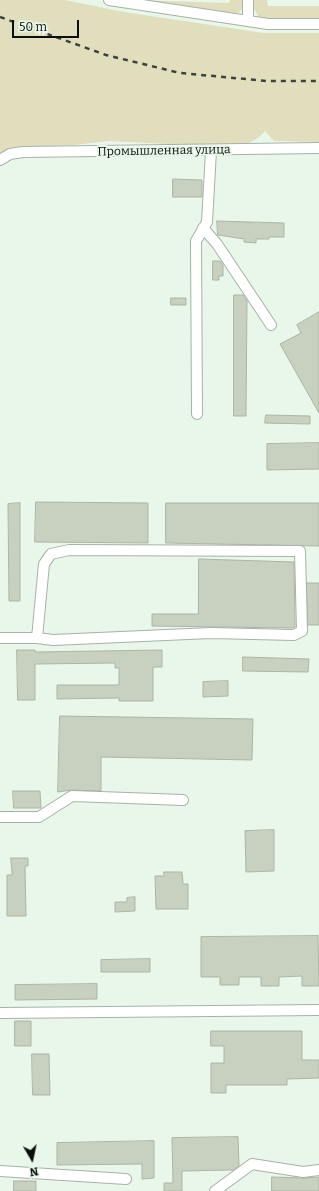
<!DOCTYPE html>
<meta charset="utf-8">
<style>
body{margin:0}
#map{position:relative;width:319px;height:1191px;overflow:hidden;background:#e8f7ea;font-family:Bitter,serif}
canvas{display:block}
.north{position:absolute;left:12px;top:1139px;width:40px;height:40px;-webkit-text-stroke:3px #e8f7ea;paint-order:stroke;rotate:171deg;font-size:11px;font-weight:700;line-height:16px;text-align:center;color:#0a0f0b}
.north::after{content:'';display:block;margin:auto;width:14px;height:18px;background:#0a0f0b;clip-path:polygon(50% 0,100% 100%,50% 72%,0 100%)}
.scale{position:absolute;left:12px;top:20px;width:67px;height:18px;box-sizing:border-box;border:2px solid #0a0f0b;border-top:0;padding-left:5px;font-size:12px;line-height:14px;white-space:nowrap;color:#0a0f0b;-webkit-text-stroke:3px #e8f7ea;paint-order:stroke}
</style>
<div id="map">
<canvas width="319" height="1191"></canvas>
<div class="north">N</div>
<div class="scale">50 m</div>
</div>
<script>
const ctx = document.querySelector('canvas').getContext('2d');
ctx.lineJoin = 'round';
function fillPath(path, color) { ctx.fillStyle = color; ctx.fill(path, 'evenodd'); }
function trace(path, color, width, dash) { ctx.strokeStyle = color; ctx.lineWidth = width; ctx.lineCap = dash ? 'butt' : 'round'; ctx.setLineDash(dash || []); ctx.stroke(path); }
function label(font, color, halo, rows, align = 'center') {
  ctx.font = font + ' Bitter,serif'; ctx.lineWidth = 4; ctx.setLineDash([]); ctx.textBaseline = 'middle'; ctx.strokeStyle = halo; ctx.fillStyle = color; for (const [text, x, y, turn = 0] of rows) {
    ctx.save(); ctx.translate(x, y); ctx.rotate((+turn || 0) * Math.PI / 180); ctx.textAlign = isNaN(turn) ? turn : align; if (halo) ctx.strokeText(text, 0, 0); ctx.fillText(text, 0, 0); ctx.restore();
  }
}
fillPath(new Path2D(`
 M0 0H65L124 12 264 33H319V142L274 141 265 131C255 143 244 145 228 147L109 141 74 145 8 148 0 156Z
 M135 0 229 3 230 0H244C243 10 240 14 230 16Z
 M253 0H267L268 6H319V19H265L258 16 253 6Z`), '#e0debd');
const building = new Path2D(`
 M173 179 202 180V197H173Z
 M217 221 284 223V237H269V239H256V243L244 242V239L218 235Z
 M213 261H220L223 265V276H219V280H213Z
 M234 295H243L247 301 246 416H234Z
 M171 298H186V305H171Z
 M319 312V413L280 344 301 333 297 325Z
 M266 415 310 416V424L265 423Z
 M319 443V469L267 470V444Z
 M36 502 148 503V543L35 542Z
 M20 503V601H9L8 504Z
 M166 503H319V546L166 543Z
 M199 559 294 562 295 627 293 628 152 626V614H198Z
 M307 583H319V625H308Z
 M17 650H35V652L162 650V667H153V701H119V698L57 699V685H119V668H115V663L35 664V700H18Z
 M243 657 309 659 308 672 243 671Z
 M228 681V696L203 697V682Z
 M60 716 253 719 252 760 101 757V791L72 790 58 792Z
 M13 791H40L41 808H14Z
 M274 830V871L246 872 245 831Z
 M11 858H28V866H25L26 916H7V875H12Z
 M164 872H182L183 884H188V909H156L155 876H164Z
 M135 897V911L115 912V902H127V898Z
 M318 936 319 986H302V976L279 977V986H261V977H239V985H220V977H201V937Z
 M150 959V972H101V960Z
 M97 984V999L15 1000V985Z
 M15 1021H31V1046H15Z
 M211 1031H302V1060H319V1078L287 1079V1085H226V1093H211V1063H224V1046H211Z
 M32 1054H49L50 1095H33Z
 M238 1137 239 1166 233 1170 182 1171V1191H164V1183H173L172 1138Z
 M154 1141V1178L142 1179V1164L57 1165V1143Z
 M272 1177 304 1178 319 1177V1191H272Z
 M14 1181H36V1191H14Z`);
fillPath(building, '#c8d0c0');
trace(building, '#adb4a5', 1);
const minor = new Path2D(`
 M109 0 268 24H319
 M248 0V21
 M0 160 10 154 23 152 319 148
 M203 228 217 244 271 325
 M197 414 196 241 207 222 211 151
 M0 638H37L53 640 211 633 294 635 302 631 300 551 69 550 51 554 44 564 37 638
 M0 817H39L72 796 183 800
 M0 1013 319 1010
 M0 1171 126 1179
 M215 1191 252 1164 303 1172 319 1170`);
trace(minor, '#a5b3a7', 12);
trace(minor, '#fff', 10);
trace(new Path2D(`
 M0 17 106 55 180 73 267 81H319`), '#3c433d', 2.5, [5, 5]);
label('12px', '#0a0f0b', '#e8f7ea', [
 ["Промышленная улица",164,151,-1]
]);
</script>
